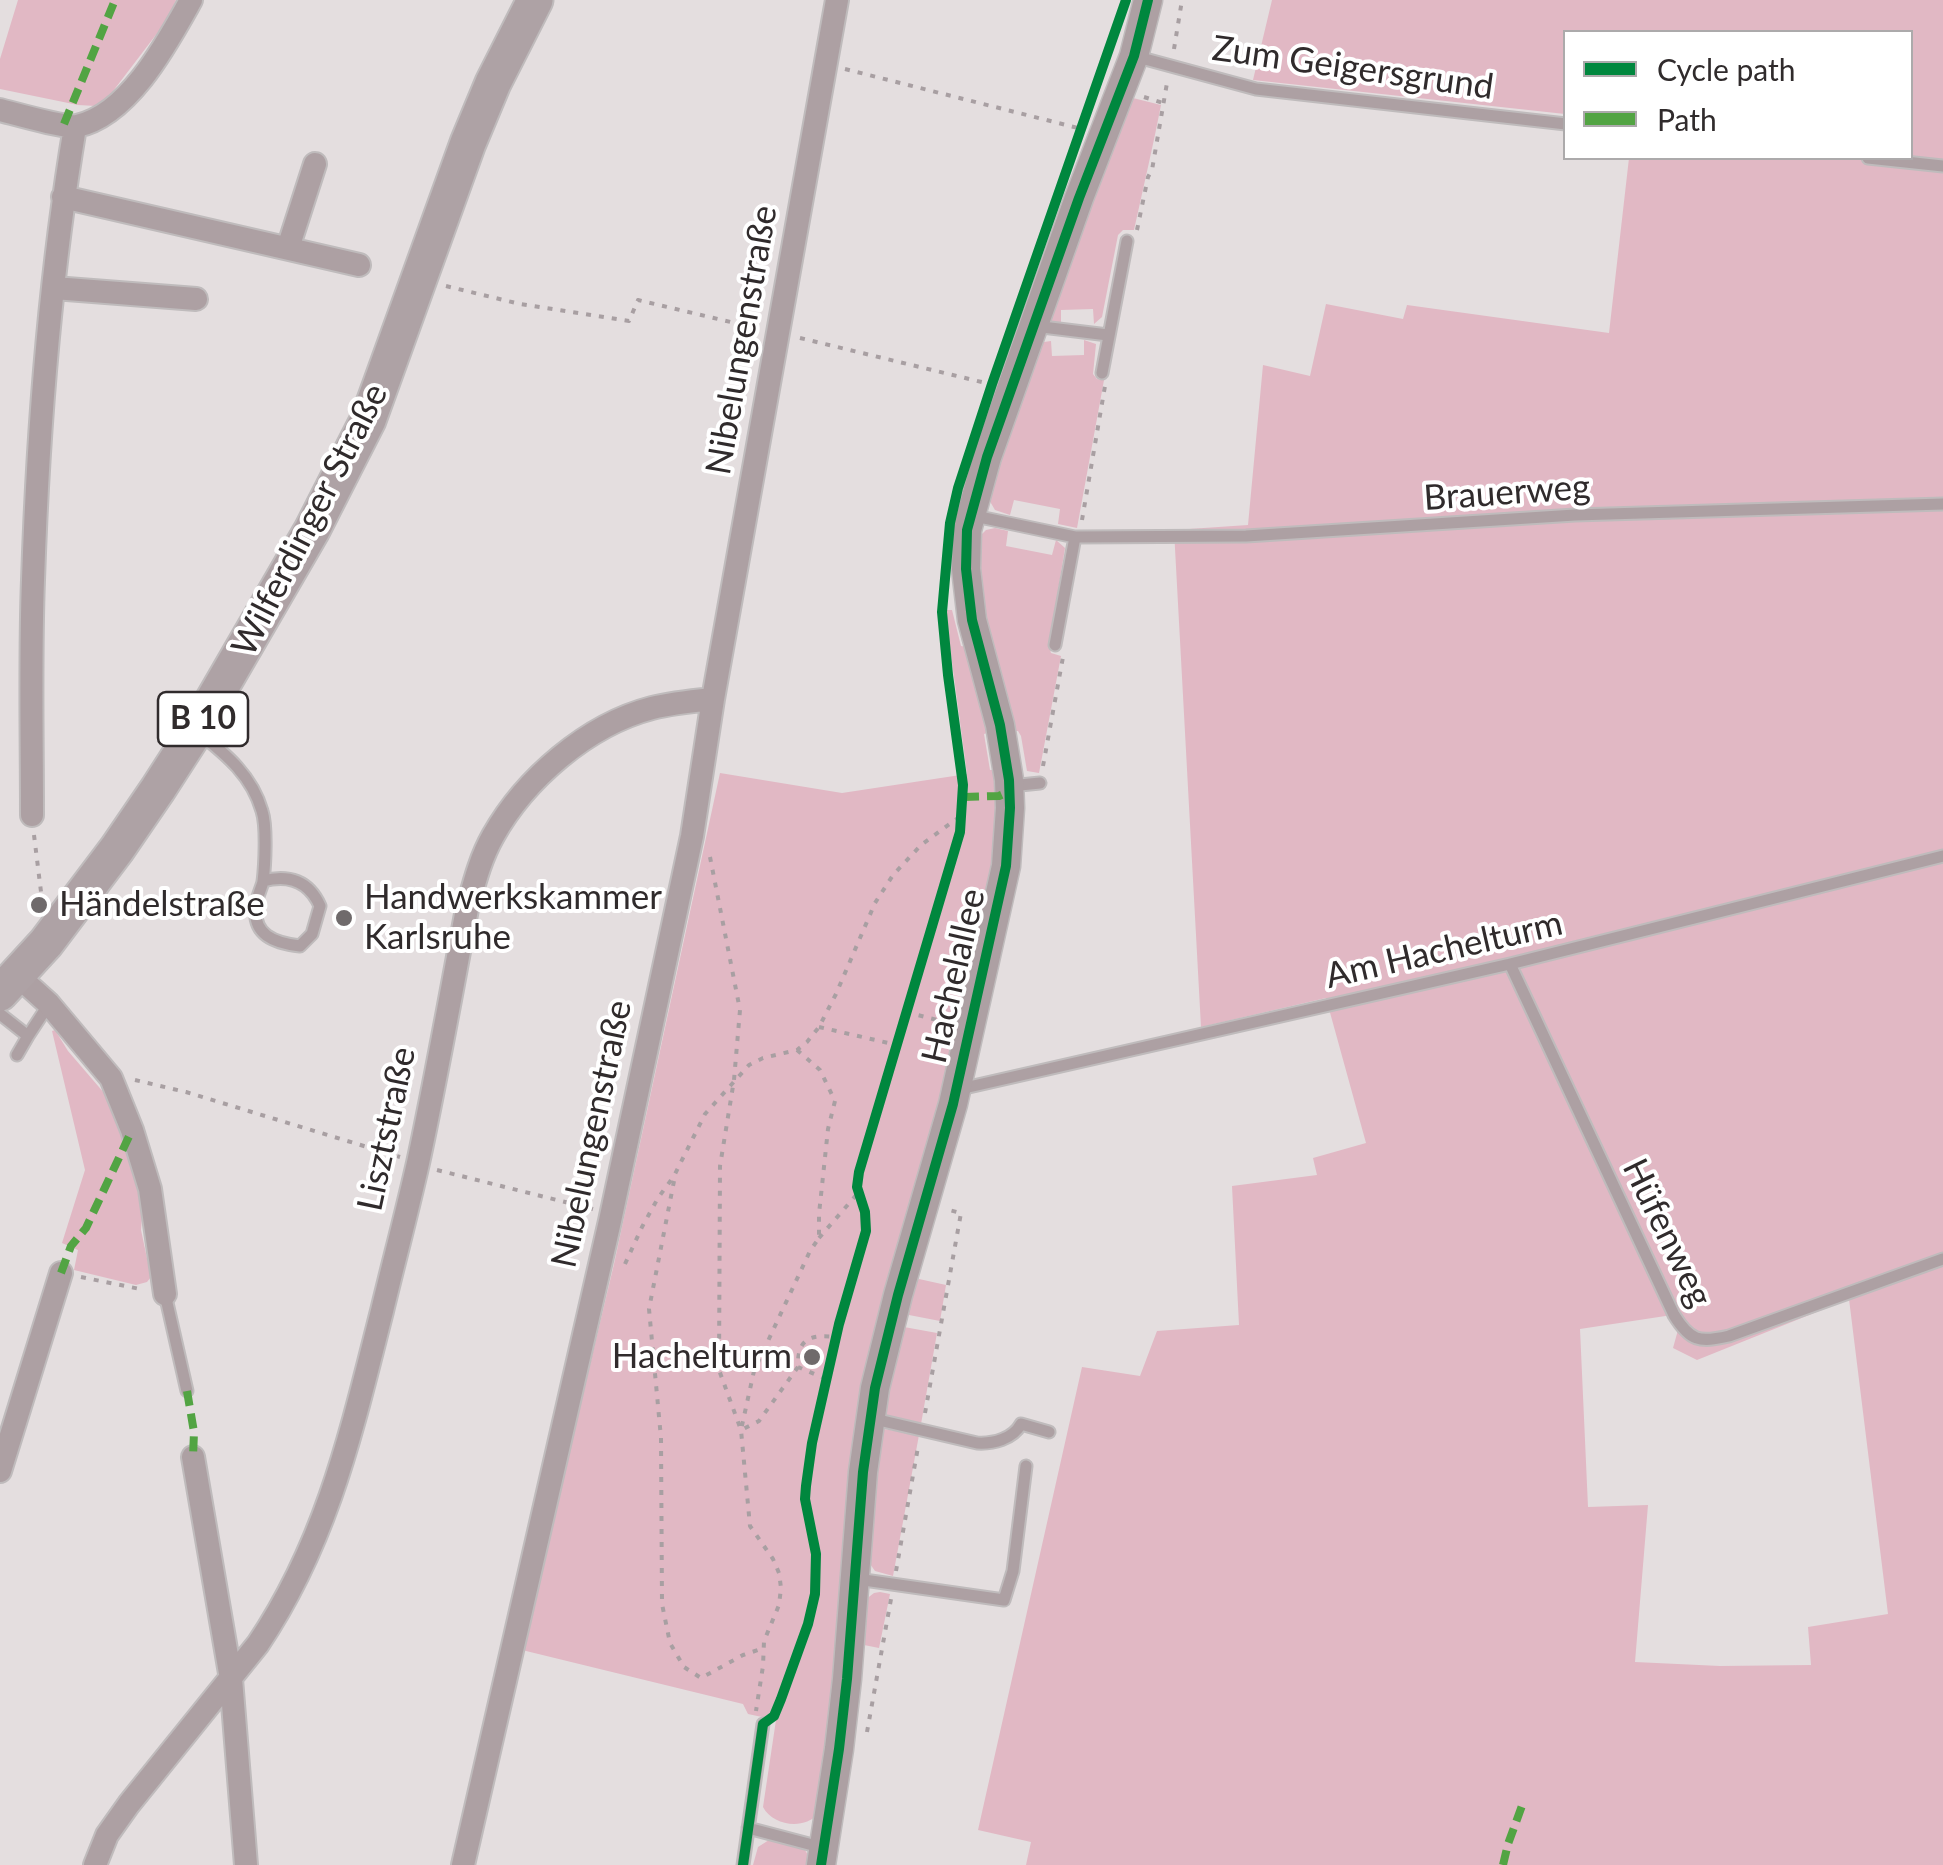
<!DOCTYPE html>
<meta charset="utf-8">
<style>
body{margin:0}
#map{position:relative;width:1943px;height:1865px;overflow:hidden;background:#e4dedf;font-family:Lato,sans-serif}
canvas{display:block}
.legend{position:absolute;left:1563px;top:30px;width:350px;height:130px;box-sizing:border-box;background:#fff;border:2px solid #acaaab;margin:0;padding:12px 18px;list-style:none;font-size:30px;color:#302b2c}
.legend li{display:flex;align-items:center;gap:20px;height:50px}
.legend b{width:50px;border:2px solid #acaaab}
</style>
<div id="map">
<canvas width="1943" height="1865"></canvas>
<ul class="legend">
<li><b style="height:12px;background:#00873e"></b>Cycle path</li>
<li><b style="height:12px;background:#52a443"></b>Path</li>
</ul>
</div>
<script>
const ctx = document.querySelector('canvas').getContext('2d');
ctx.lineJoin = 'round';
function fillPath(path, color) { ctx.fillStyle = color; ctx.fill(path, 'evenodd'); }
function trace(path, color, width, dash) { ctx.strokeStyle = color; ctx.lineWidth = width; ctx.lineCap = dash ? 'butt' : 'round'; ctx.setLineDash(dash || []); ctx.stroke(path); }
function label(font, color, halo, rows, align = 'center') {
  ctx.font = font + ' Lato,sans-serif'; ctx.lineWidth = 8; ctx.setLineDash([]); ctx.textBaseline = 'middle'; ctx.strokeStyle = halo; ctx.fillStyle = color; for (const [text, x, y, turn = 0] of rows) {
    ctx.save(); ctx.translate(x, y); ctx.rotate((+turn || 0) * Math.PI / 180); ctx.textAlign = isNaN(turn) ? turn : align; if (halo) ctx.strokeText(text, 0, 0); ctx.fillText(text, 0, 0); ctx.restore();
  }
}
fillPath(new Path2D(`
 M18 0H176L168 19 107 99 96 106 78 105 0 89V59Z
 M1272 0H1943V1865H1026L1031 1842 978 1830 1082 1367 1140 1376 1157 1331 1239 1325 1232 1186 1317 1175 1313 1158 1366 1143 1326 998 1201 1027 1174 530 1248 525 1263 365 1310 376 1326 304 1403 319 1407 305 1609 333 1629 158H1910V32H1566L1565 114 1253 80ZM1849 1299 1888 1614 1808 1627 1811 1665 1720 1666 1635 1662 1648 1505 1588 1507 1580 1329 1672 1315 1678 1330 1673 1348 1697 1360Z
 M1133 98 1161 105C1153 147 1143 188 1134 230H1123L1118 235 1102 317 1094 324 1093 309 1061 310V325L1048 323 1097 176 1121 130Z
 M1084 340 1096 344 1093 374 1097 379 1104 380 1077 528 1058 524 1060 509 1014 500 1010 515 995 510 988 498 1038 346 1044 342 1051 341 1052 356 1084 355Z
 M995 528 1008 531 1006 546 1052 555 1056 540 1065 548 1049 646 1051 653 1061 656 1039 773 1027 771 1021 736 1018 731H1012L978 596 979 537 986 530Z
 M945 610H952L961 646 968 647 991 732 984 734 990 770 1002 769 1003 805 985 924 954 1032 941 1112 871 1359 838 1684 818 1814C804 1830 773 1826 763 1807L776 1720 748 1714 743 1704 522 1650 614 1264 720 773 842 793 967 774Z
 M55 1030 68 1051 117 1108 144 1188 141 1230 151 1277 147 1282 136 1285 74 1270 78 1250 62 1243 85 1170 52 1031Z
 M919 1279 946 1285 940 1321 909 1315 906 1312 914 1282Z
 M904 1327 937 1333 921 1424 887 1418 882 1412Z
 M884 1429 919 1435 893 1576 875 1571 868 1561 879 1432Z
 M880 1592 890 1594 879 1648 864 1645 861 1642 865 1600 874 1593Z
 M769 1840C790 1841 808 1841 810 1865H753L758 1847Z`), '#e1b8c4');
const service = new Path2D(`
 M1134 56 1256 89 1566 124
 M1868 158 1943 166
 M1034 326 1108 335
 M1102 373 1127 241
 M970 515 1075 537 1246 536 1575 515 1943 504
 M1055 645 1075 537
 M199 733C227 755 252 776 262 811 267 826 265 865 263 882 261 889 257 897 256 905 252 935 274 943 300 946L312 934 320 906C309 881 289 874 263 881
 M1010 791 1020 785 1040 783
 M1510 964 1674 1315C1690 1341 1699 1343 1729 1336L1943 1259
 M0 1014 28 1036 17 1055
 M28 1036 49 1004
 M960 1089 1510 964 1943 856
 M165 1294 187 1391
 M870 1418 977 1443C993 1444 1013 1439 1021 1424L1049 1432
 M857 1579 1004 1600 1013 1571 1026 1466
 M748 1828 824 1848
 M743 1865 763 1724`);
const minor = new Path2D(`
 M0 110C16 114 64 128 77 126 129 115 167 43 191 0
 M63 197 359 265
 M288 248 315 164
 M54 288 196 299
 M32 815C32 737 30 658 33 580 38 429 50 276 75 127
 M18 976 49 1004 111 1078 132 1130 150 1189 165 1294
 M193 1457 231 1679 246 1865
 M0 1471 61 1273
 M95 1865 107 1835 129 1804 258 1644C328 1540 352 1429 382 1311 394 1261 407 1212 418 1163 436 1079 451 993 467 909 474 884 480 859 493 836 525 779 587 725 652 708 672 703 693 701 713 699
 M463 1865 610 1221 692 836 713 699 837 0`);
const tertiary = new Path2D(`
 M821 1865 839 1749 847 1679 863 1472 875 1388 898 1295 953 1104 1006 866 1010 808 1009 780 1000 725 972 620 966 569 967 530 987 457 1079 198 1134 56 1148 0`);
const primary = new Path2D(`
 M0 993 46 943 117 849 158 789 196 730 312 530 368 420 468 143 493 83 535 0`);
trace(service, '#bfbbbc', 15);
trace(minor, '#bfbbbc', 26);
trace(tertiary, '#bfbbbc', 31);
trace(primary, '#bfbbbc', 39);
trace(new Path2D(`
 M1174 49 1182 0
 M845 69 1078 128
 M1144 97 1163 103
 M1137 230 1148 177 1152 170 1167 83
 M446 286 520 304 629 321 638 300 756 328
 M800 338 990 384
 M1082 520 1105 386
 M1043 766 1063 657
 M34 835 42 900
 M710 857 740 1010 734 1080 720 1166 719 1370 741 1430 750 1526 773 1559 779 1573 781 1588 779 1605 764 1641 763 1666 756 1711
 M906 1012 945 1022
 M819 1027 897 1045
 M797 1050 820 1070 835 1101 828 1129 819 1214V1238L810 1251 754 1371 741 1430 759 1421 798 1367
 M135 1080 186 1092 400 1157
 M437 1170 593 1209
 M674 1181 649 1309 661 1438 662 1604 670 1643 684 1667 701 1678 743 1655 761 1649
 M819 1238 858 1193
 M625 1264 642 1227 658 1198 674 1176 705 1114 749 1065 763 1058 797 1050 807 1042 819 1027 836 994 875 903 893 875 921 845 962 815
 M81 1277 140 1289
 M826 1379 798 1367C797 1339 810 1334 835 1337
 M925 1413 961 1213 949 1210
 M896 1571 918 1447
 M867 1732 891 1599`), '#a89fa2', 4, [5, 8]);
trace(service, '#ada0a3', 11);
trace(minor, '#ada0a3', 22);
trace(tertiary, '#ada0a3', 28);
trace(primary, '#aea2a5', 35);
trace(new Path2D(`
 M64 124 115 0
 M964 797 999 796 1010 791
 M61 1273 71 1246 86 1228 132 1130
 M187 1391 194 1432 193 1457
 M1503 1865 1508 1844 1523 1803`), '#52a443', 8, [15, 8]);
trace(new Path2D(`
 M743 1865 763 1724 774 1716 781 1699 808 1624 815 1594 816 1554 805 1499 806 1486 812 1443 839 1324 866 1231 865 1212 857 1187 859 1172 960 832 963 785 948 675 942 612 950 523 958 488 992 384 1126 0
 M821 1865 839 1749 847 1679 863 1472 875 1388 898 1295 953 1104 1006 866 1010 808 1009 780 1000 725 972 620 966 569 967 530 987 457 1079 198 1134 56 1148 0`), '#00873e', 10);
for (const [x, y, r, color] of [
 [39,905,10,"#6f6a6b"],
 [344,918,10,"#6f6a6b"],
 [812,1357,10,"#6f6a6b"]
]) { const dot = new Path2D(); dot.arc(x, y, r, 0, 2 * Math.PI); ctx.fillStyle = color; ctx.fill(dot); trace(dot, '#fff', 4); }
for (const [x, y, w] of [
 [203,719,90]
]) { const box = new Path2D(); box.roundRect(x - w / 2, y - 27, w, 54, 8); ctx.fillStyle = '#fff'; ctx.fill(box); trace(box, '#302b2c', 2.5); }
label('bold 32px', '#302b2c', null, [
 ["B 10",203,719]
]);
label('35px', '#302b2c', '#fff', [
 ["Zum Geigersgrund",1353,68,8],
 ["Nibelungenstraße",742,340,-80],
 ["Brauerweg",1507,493,-4],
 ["Wilferdinger Straße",310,520,-63],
 ["Am Hachelturm",1444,950,-13],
 ["Hachelallee",954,976,-77],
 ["Lisztstraße",387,1129,-78],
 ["Nibelungenstraße",592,1134,-78],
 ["Hüfenweg",1667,1233,64]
]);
label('35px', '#302b2c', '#fff', [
 ["Handwerkskammer",364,898],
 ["Karlsruhe",364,938],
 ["Händelstraße",59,905],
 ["Hachelturm",792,1357,"right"]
], 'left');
</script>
